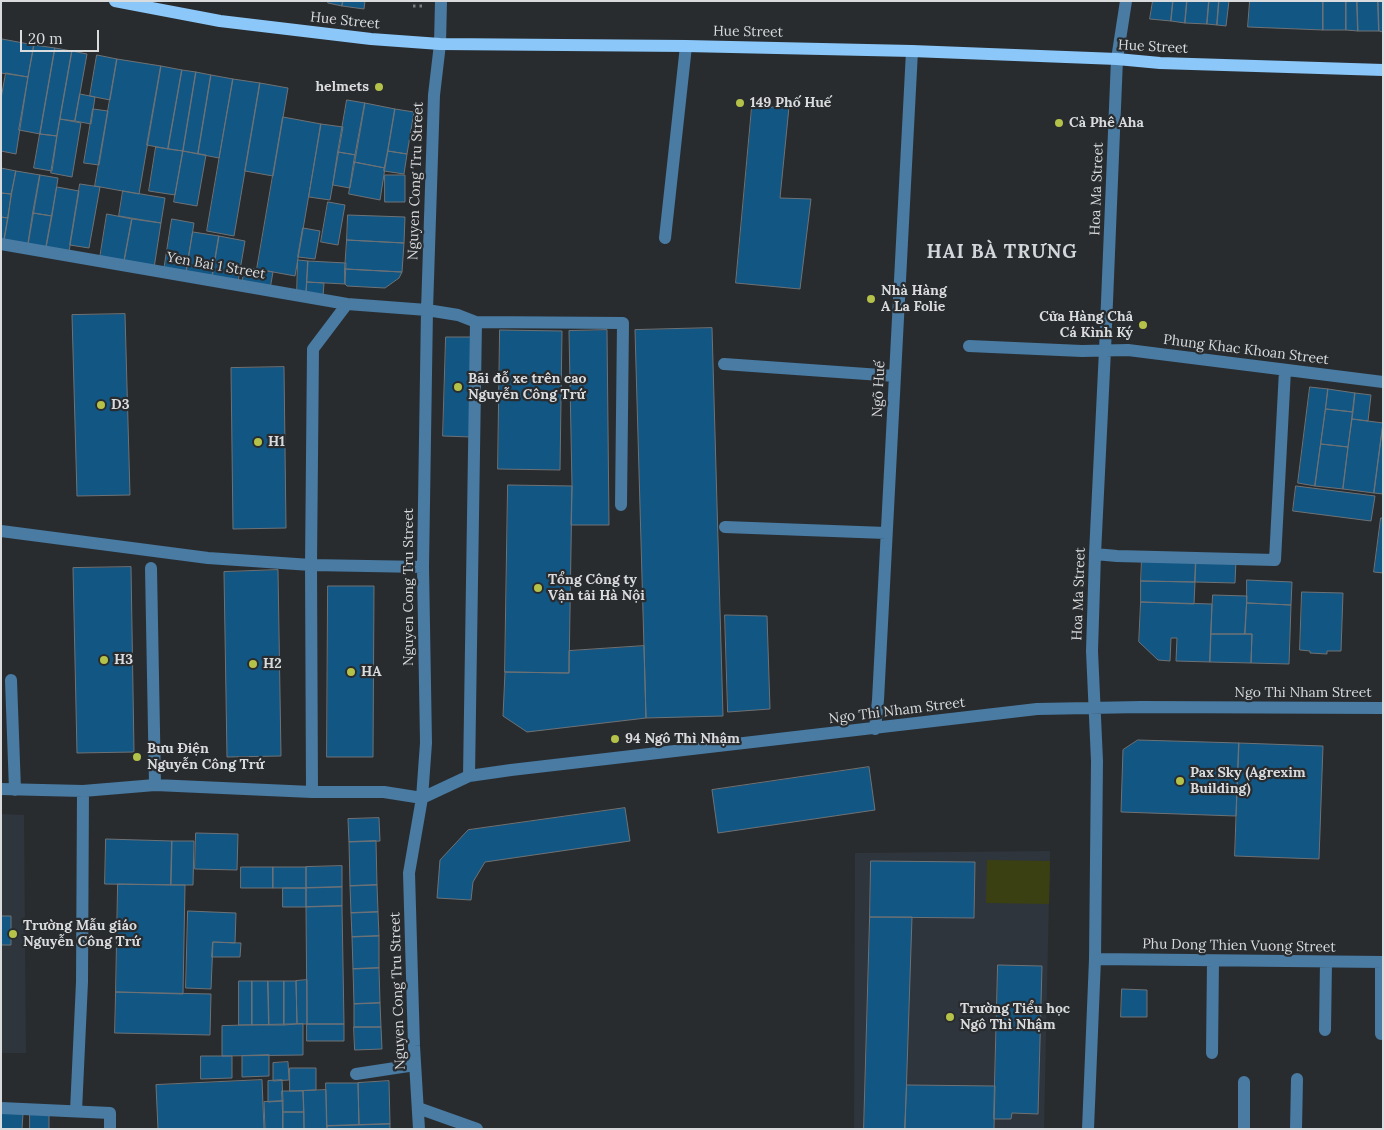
<!DOCTYPE html>
<meta charset="utf-8">
<style>
body{margin:0}
#map{position:relative;width:1384px;height:1130px;overflow:hidden;background:#292c2f;font-family:Lora,serif}
canvas{display:block}
.frame{position:absolute;inset:0;border:2px solid #d9dbdd;pointer-events:none}
.scale{position:absolute;left:20px;top:30px;width:79px;height:22px;box-sizing:border-box;border:2px solid #d9dbdd;border-top:0;padding-left:6px;font-size:15px;line-height:18px;white-space:nowrap;color:#d9dbdd;-webkit-text-stroke:4px #292c2f;paint-order:stroke}
</style>
<div id="map">
<canvas width="1384" height="1130"></canvas>
<div class="frame"></div>
<div class="scale">20 m</div>
</div>
<script>
const ctx = document.querySelector('canvas').getContext('2d');
ctx.lineJoin = 'round';
function fillPath(path, color) { ctx.fillStyle = color; ctx.fill(path, 'evenodd'); }
function trace(path, color, width, dash) { ctx.strokeStyle = color; ctx.lineWidth = width; ctx.lineCap = dash ? 'butt' : 'round'; ctx.setLineDash(dash || []); ctx.stroke(path); }
function label(font, color, halo, rows, align = 'center') {
  ctx.font = font + ' Lora,serif'; ctx.lineWidth = 4.5; ctx.setLineDash([]); ctx.textBaseline = 'middle'; ctx.strokeStyle = halo; ctx.fillStyle = color; for (const [text, x, y, turn = 0] of rows) {
    ctx.save(); ctx.translate(x, y); ctx.rotate((+turn || 0) * Math.PI / 180); ctx.textAlign = isNaN(turn) ? turn : align; if (halo) ctx.strokeText(text, 0, 0); ctx.fillText(text, 0, 0); ctx.restore();
  }
}
fillPath(new Path2D(`
 M1 814 24 815 26 1053H1Z
 M1050 851 1044 1129H854L855 853Z`), '#2e353d');
fillPath(new Path2D(`
 M987 860 1050 861 1049 904 986 903Z`), '#3b4012');
const building = new Path2D(`
 M329 1H343L342 6 328 3Z
 M343 1H365L364 9 342 6Z
 M1153 1H1173L1171 21 1150 19Z
 M1173 1H1187L1185 23 1171 21Z
 M1187 1H1209L1207 24 1185 23Z
 M1209 1H1219L1217 25 1207 24Z
 M1219 1H1229L1226 26 1217 25Z
 M1250 1H1323V30L1248 27Z
 M1323 1H1346V30H1323Z
 M1346 1H1357L1358 31 1346 30Z
 M1357 1H1378L1379 31H1358Z
 M1378 1H1383V32L1379 31Z
 M2 39 34 45 28 77 1 73Z
 M34 45 55 48 40 134 19 130Z
 M55 48 72 51 57 136 40 134Z
 M72 51 87 54 75 121 60 119Z
 M97 55 117 59 110 100 90 96Z
 M117 59 161 66 139 194 95 186Z
 M161 66 182 70 168 149 147 145Z
 M182 70 196 72 183 151 168 149Z
 M196 72 211 75 198 154 183 151Z
 M6 73 28 77 16 154 1 151V99Z
 M211 75 233 79 219 158 198 154Z
 M233 79 260 83 234 236 207 231Z
 M260 83 288 88 273 176 245 171Z
 M80 94 95 97 91 124 75 121Z
 M347 100 365 103 356 155 338 152Z
 M365 103 395 109 385 168 354 162Z
 M752 107H789L780 198 811 199 800 289 736 283Z
 M93 109 108 111 99 165 84 163Z
 M395 109 414 112 407 154 388 151Z
 M283 117 321 124 295 276 257 269Z
 M60 119 81 123 72 177 51 173Z
 M321 124 343 127 330 200 309 197Z
 M40 134 57 136 52 171 34 168Z
 M156 147 183 151 175 195 149 191Z
 M183 151 206 155 197 206 174 202Z
 M388 151 407 154 404 174 384 171Z
 M338 152 356 155 350 188 333 185Z
 M354 162 385 168 380 200 349 194Z
 M1 168 16 171 11 194 1 193Z
 M16 171 40 175 28 245 4 241Z
 M40 175 58 178 52 216 33 213Z
 M385 175H405V202H385Z
 M80 184 100 187 89 248 70 245Z
 M57 187 79 191 69 252 46 248Z
 M123 191 165 198 161 223 119 216Z
 M1 193 11 194 8 218 1 217Z
 M328 202 345 205 338 245 321 242Z
 M33 213 52 216 46 248 28 245Z
 M107 214 132 219 124 262 100 258Z
 M348 215 405 217 404 243 347 240Z
 M1 217 8 218 4 241 1 240Z
 M132 219 161 223 154 268 124 262Z
 M172 219 194 223 186 273 164 270Z
 M303 228 320 231 315 259 298 257Z
 M193 232 219 236 212 278 186 273Z
 M219 236 245 241 238 282 212 278Z
 M347 240 404 243 402 272 345 269Z
 M298 260 308 261 306 295 297 294Z
 M308 261 346 263 345 284 307 282Z
 M245 267 273 272 270 289 242 284Z
 M345 269 402 272 399 278 385 288 347 286 345 284Z
 M307 282 324 283 323 296 306 295Z
 M125 314 130 495 77 496 72 315Z
 M712 328 723 716 646 718 635 330Z
 M500 330 562 331 560 470 498 469Z
 M607 330 609 525H571L572 486 569 331Z
 M446 337H473L471 437 443 436Z
 M284 367 286 528 233 529 231 368Z
 M1310 387 1328 389 1315 486 1298 483Z
 M1328 389 1355 393 1353 412 1326 409Z
 M1355 393 1371 395 1368 421 1352 419Z
 M1326 409 1353 412 1348 447 1321 444Z
 M1352 419 1383 423 1374 493 1343 489Z
 M1383 423V494L1374 493Z
 M1321 444 1348 447 1343 489 1315 486Z
 M508 485 572 486 569 673 505 672Z
 M1296 486 1375 496 1371 521 1293 511Z
 M1381 518H1383V573L1374 572Z
 M1142 558 1196 559 1195 582 1141 581Z
 M1196 559 1236 560 1235 583 1195 582Z
 M131 567 134 752 77 753 73 568Z
 M278 570 281 756 227 757 224 572Z
 M1247 580 1292 582 1291 605 1247 603Z
 M1141 581 1195 582 1194 604 1141 602Z
 M328 586H374L373 757H327Z
 M1302 592 1343 593 1341 651H1327V654L1310 653V651L1300 650Z
 M1213 595 1247 596 1245 634H1211Z
 M1141 602 1212 604 1210 662 1176 661 1177 638H1171L1170 661 1158 660 1139 642Z
 M1247 603 1291 605 1289 664 1251 663 1252 634H1245Z
 M725 615 767 616 770 709 728 712Z
 M1211 634H1252L1251 663 1210 662Z
 M644 646 646 718 527 732 503 716 505 672 569 673V651Z
 M1138 740 1239 743 1236 816 1121 812 1123 750Z
 M1239 743 1323 746 1319 859 1235 856Z
 M869 767 875 810 718 833 712 790Z
 M625 808 630 841 485 862 473 882 471 900 437 898 440 860 468 830Z
 M379 818 380 841 349 842 348 819Z
 M196 833 238 834 237 870 195 869Z
 M106 839 172 841 171 885 105 884Z
 M172 841H194L193 885H171Z
 M376 841 377 885 350 886 349 842Z
 M871 861 975 862 974 918 870 917Z
 M342 866V887L306 888V867Z
 M241 867H273V888H241Z
 M273 867H306V888H273Z
 M118 884 185 885 183 994 116 992Z
 M377 885 378 912 351 913 350 886Z
 M342 887V906L306 907V888Z
 M283 888H306V907H283Z
 M342 906 344 1024H307L306 907Z
 M188 911 236 913 235 943 213 942 211 989 186 988Z
 M378 912 379 936 352 937 351 913Z
 M1 916H11V945H1Z
 M870 917H912L905 1129H864Z
 M379 936V968L353 969 352 937Z
 M213 942 241 943 240 957H212Z
 M998 965 1042 966 1038 1114 1012 1113 1011 1119H994Z
 M379 968 380 1003 354 1004 353 969Z
 M307 980V1024H297L296 981Z
 M239 981H252V1025H239Z
 M252 981H268L269 1025H252Z
 M268 981H284V1025H269Z
 M284 981H296L297 1024 284 1025Z
 M1122 989 1147 990V1017H1121Z
 M116 992 211 994 210 1035 115 1033Z
 M380 1003 381 1027H354V1004Z
 M303 1024V1055L222 1056V1026Z
 M307 1024H344V1041H307Z
 M354 1027H381L382 1049 355 1050Z
 M269 1055V1076L242 1077V1056Z
 M201 1056H232V1078L201 1079Z
 M288 1062 289 1080 273 1081V1063Z
 M290 1068H316V1090L290 1091Z
 M262 1080 264 1129H158L156 1085Z
 M282 1080 283 1101 268 1102V1081Z
 M389 1081 390 1124 359 1125 358 1083Z
 M326 1083H358L359 1125 327 1126Z
 M907 1085 995 1086 994 1129H905Z
 M326 1090 327 1129H304L303 1091Z
 M282 1091H303L304 1112H283Z
 M283 1101V1129H265L264 1102Z
 M30 1112H49V1129H30Z
 M283 1112H304V1129H283Z
 M1 1113 23 1114 22 1129H1Z
 M390 1124V1129H327V1126Z`);
fillPath(building, '#125684');
trace(building, '#6e7275', 1);
trace(new Path2D(`
 M413 6H422`), '#7b7d80', 3, [2.5, 4]);
trace(new Path2D(`
 M665 238 686 46
 M1 244 347 304 427 310 458 315 476 322 623 323 621 505
 M969 346 1082 351 1128 350 1383 382
 M724 364 895 376
 M725 527 886 533
 M1 531 208 558 311 565 423 567
 M1095 554 1117 556 1275 560 1285 370
 M151 568 155 785
 M11 680 15 790
 M875 729 878 700 912 51
 M469 776 476 322
 M1 789 83 791 155 785 312 792H384L422 798
 M312 792 311 565 313 349 347 304
 M422 798 469 776 511 770 1037 709 1141 707 1383 708
 M1095 959 1383 962
 M1325 1030 1326 962
 M1381 1034V962
 M1212 1053 1213 961
 M356 1074 415 1065
 M1244 1082V1129
 M1 1108 110 1113V1129
 M418 1108 477 1129
 M76 1111 82 982 83 791
 M419 1129 414 1046 409 873 422 798 426 743 423 567 427 310 434 95 440 44 441 1
 M1088 1129 1095 959 1097 761 1092 651 1095 554 1105 350 1117 59 1126 1
 M1296 1129 1297 1079`), '#497ba3', 12);
trace(new Path2D(`
 M115 1 220 21 371 39 440 44 686 46 912 51 1117 59 1160 63 1383 70`), '#8bc7f9', 12);
for (const [x, y, r, color] of [
 [379,87,5,"#b4c24a"],
 [740,103,5,"#b4c24a"],
 [1059,123,5,"#b4c24a"],
 [871,299,5,"#b4c24a"],
 [1143,325,5,"#b4c24a"],
 [458,387,5,"#b4c24a"],
 [101,405,5,"#b4c24a"],
 [258,442,5,"#b4c24a"],
 [538,588,5,"#b4c24a"],
 [104,660,5,"#b4c24a"],
 [253,664,5,"#b4c24a"],
 [351,672,5,"#b4c24a"],
 [615,739,5,"#b4c24a"],
 [137,757,5,"#b4c24a"],
 [1180,781,5,"#b4c24a"],
 [13,934,5,"#b4c24a"],
 [950,1017,5,"#b4c24a"]
]) { const dot = new Path2D(); dot.arc(x, y, r, 0, 2 * Math.PI); ctx.fillStyle = color; ctx.fill(dot); trace(dot, '#292c2f', 2); }
label('14px', '#d9dbdd', '#292c2f', [
 ["Hue Street",345,21,6],
 ["Hue Street",748,32,1],
 ["Hue Street",1153,47,3],
 ["Nguyen Cong Tru Street",416,181,-88],
 ["Hoa Ma Street",1097,189,-88],
 ["Yen Bai 1 Street",216,266,10],
 ["Phung Khac Khoan Street",1246,350,7],
 ["Ngõ Huế",879,389,-87],
 ["Nguyen Cong Tru Street",409,587,-90],
 ["Hoa Ma Street",1079,594,-88],
 ["Ngo Thi Nham Street",1303,693],
 ["Ngo Thi Nham Street",897,711,-7],
 ["Phu Dong Thien Vuong Street",1239,946,1],
 ["Nguyen Cong Tru Street",398,991,-92]
]);
label('bold 14px', '#d9dbdd', '#292c2f', [
 ["helmets",369,87,"right"],
 ["149 Phố Huế",750,103],
 ["Cà Phê Aha",1069,123],
 ["Nhà Hàng",881,291],
 ["A La Folie",881,307],
 ["Cửa Hàng Chả",1133,317,"right"],
 ["Cá Kình Ký",1133,333,"right"],
 ["Bãi đỗ xe trên cao",468,379],
 ["Nguyễn Công Trứ",468,395],
 ["D3",111,405],
 ["H1",268,442],
 ["Tổng Công ty",548,580],
 ["Vận tải Hà Nội",548,596],
 ["H3",114,660],
 ["H2",263,664],
 ["HA",361,672],
 ["94 Ngô Thì Nhậm",625,739],
 ["Bưu Điện",147,749],
 ["Nguyễn Công Trứ",147,765],
 ["Pax Sky (Agrexim",1190,773],
 ["Building)",1190,789],
 ["Trường Mẫu giáo",23,926],
 ["Nguyễn Công Trứ",23,942],
 ["Trường Tiểu học",960,1009],
 ["Ngô Thì Nhậm",960,1025]
], 'left');
ctx.letterSpacing = '1px';
label('bold 19px', '#d2d7db', '#292c2f', [
 ["HAI BÀ TRƯNG",1002,253]
]);
ctx.letterSpacing = '0px';
</script>
